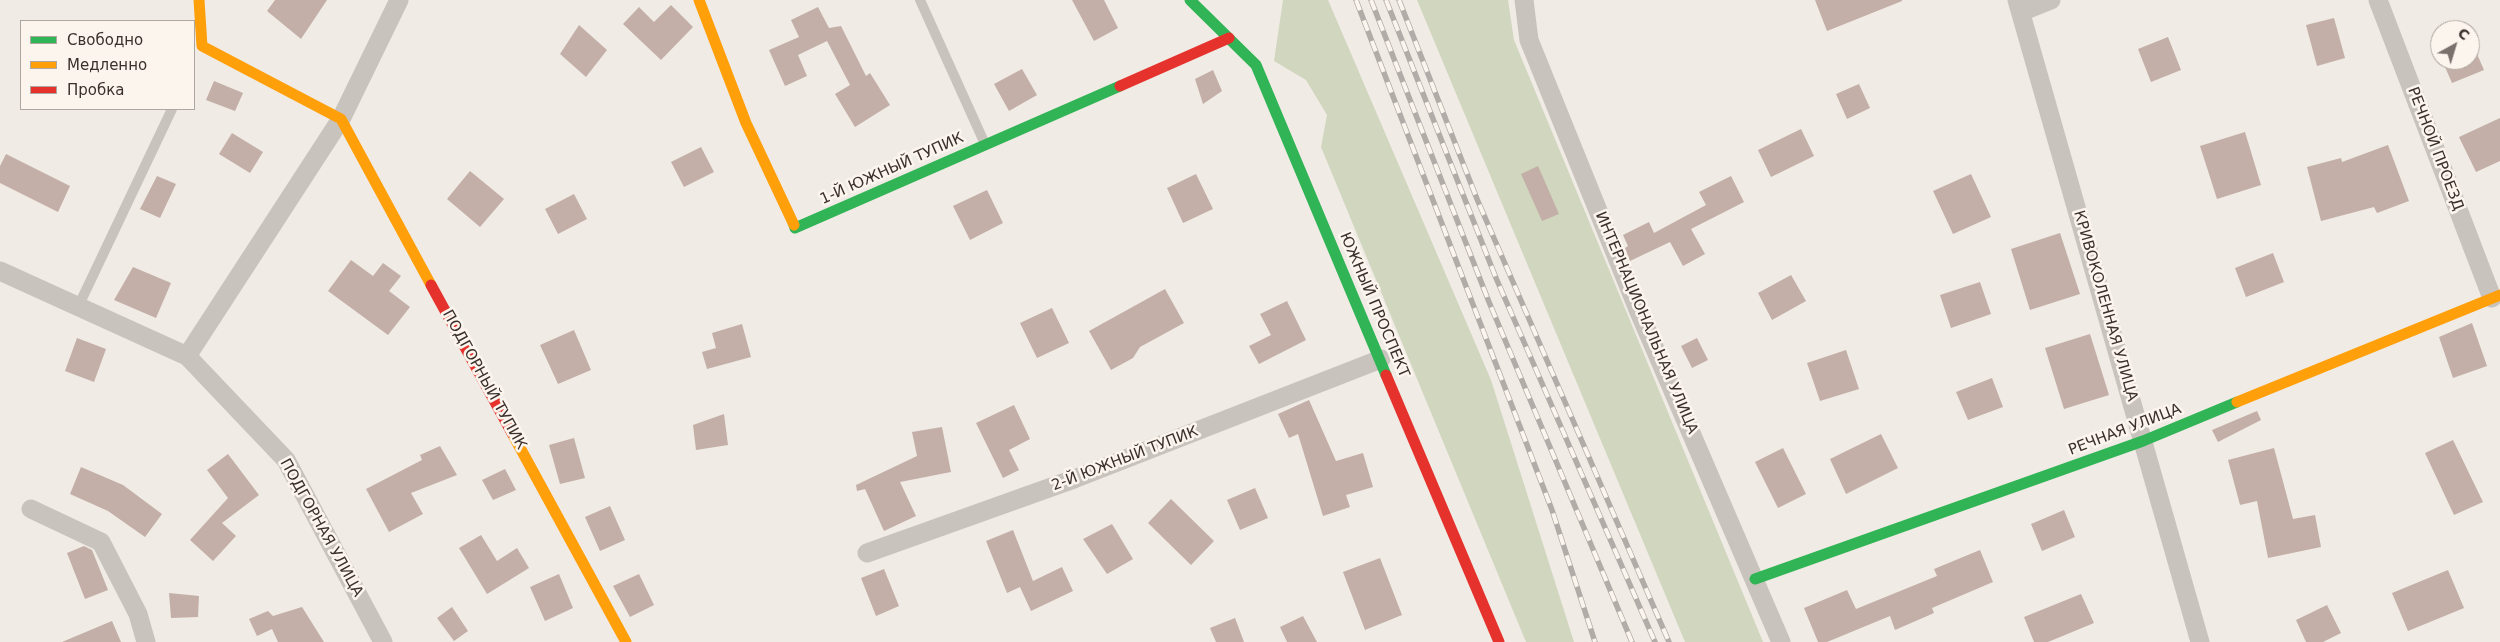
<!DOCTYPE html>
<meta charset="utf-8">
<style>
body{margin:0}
#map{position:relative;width:2500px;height:642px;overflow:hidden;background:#f0ebe5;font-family:"DejaVu Sans",sans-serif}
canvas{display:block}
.legend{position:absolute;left:20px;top:20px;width:175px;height:90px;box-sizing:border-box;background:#fbf5ee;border:1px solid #aea6a0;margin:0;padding:6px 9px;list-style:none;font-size:15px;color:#3b302b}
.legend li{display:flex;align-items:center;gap:10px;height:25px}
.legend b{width:25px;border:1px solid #aea6a0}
.north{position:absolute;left:2430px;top:20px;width:50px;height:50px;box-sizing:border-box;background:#fbf5ee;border:1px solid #aea6a0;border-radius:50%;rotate:39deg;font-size:14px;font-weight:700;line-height:20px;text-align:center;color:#3b302b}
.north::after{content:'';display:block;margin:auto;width:18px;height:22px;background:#7a716c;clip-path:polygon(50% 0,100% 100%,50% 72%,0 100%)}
</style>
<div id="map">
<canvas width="2500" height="642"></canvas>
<ul class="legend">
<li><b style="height:6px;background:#30b455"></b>Свободно</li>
<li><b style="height:6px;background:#ff9f0a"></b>Медленно</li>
<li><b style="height:6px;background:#e5322d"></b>Пробка</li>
</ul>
<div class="north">С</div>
</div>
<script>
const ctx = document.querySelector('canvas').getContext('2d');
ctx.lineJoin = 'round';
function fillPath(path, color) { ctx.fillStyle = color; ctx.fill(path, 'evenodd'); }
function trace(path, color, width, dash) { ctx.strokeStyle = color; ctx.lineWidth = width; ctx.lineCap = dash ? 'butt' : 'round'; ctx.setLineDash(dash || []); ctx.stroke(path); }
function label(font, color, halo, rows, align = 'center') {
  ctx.font = font + ' "DejaVu Sans",sans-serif'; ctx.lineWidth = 5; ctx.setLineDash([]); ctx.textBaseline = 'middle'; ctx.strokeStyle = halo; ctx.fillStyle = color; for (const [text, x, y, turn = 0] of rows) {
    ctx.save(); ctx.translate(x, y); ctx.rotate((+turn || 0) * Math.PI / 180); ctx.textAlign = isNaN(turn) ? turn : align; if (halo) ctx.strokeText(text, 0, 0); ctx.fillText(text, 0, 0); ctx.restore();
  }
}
fillPath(new Path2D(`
 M1283 0H1328L1491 380 1574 642H1526L1321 147 1327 115 1306 80 1274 61Z
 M1417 0H1508L1514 40 1763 642H1685Z`), '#d1d6bf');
fillPath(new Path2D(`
 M275 0H327L301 39 267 11Z
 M1072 0H1104L1118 28 1094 41Z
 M1815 0H1902V1L1827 31Z
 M671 5 693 27 661 60 623 24 639 7 654 22Z
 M818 7 829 28 841 26 866 76 870 73 890 105 855 127 835 94 850 85 827 41 798 55 807 76 785 86 769 50 799 37 791 20Z
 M2334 18 2345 58 2317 66 2306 25Z
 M579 25 607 50 586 77 560 54Z
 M2168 37 2181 70 2151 82 2138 49Z
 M2470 38 2484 70 2452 83 2442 60H2470Z
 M1022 69 1037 95 1009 111 994 84Z
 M1213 70 1222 91 1203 104 1195 79Z
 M214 81 243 93 235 111 206 100Z
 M1859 84 1870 108 1847 119 1836 94Z
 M2500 118V161L2476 172 2459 137Z
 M1801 129 1814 156 1771 177 1758 150Z
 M2245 132 2261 185 2217 199 2200 146Z
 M232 133 263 152 250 173 219 154Z
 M2388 145 2409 201 2377 213 2374 207 2321 221 2307 167 2341 158 2342 162Z
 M701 147 714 172 684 187 671 162Z
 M6 154 70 186 58 212 0 183V166Z
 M1538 166 1559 214 1542 221 1521 174Z
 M470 171 504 199 480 227 447 199Z
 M1196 174 1213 209 1183 223 1167 188Z
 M1971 174 1991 217 1953 234 1933 191Z
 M157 176 176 184 160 218 140 209Z
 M1731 176 1744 202 1691 229 1705 254 1683 266 1670 242 1630 261 1625 248 1628 246 1623 235 1649 222 1654 233 1706 205 1699 192Z
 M987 190 1003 223 970 240 953 206Z
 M574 194 587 219 558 234 545 209Z
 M2060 233 2080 294 2030 310 2011 249Z
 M2273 253 2284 282 2246 297 2235 268Z
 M351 260 373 276 383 263 401 276 389 291 410 307 388 335 328 291Z
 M133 267 171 283 156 318 114 300Z
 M1791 275 1806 301 1772 320 1758 293Z
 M1980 282 1991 314 1951 328 1940 295Z
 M1165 289 1184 323 1140 347 1133 358 1111 370 1089 331Z
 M1287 301 1306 340 1259 364 1249 346 1271 335 1260 314Z
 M1052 308 1069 343 1037 358 1020 323Z
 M2472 323 2487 366 2453 378 2439 337Z
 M742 324 751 357 707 369 702 352 716 348 712 333Z
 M574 330 591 370 558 384 540 345Z
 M2090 334 2109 395 2064 409 2045 348Z
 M77 338 106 349 94 382 65 371Z
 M1697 338 1708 360 1692 368 1681 346Z
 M1846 350 1859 389 1820 401 1807 363Z
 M1992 378 2003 407 1968 420 1956 392Z
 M1309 400 1336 461 1363 453 1373 487 1346 495 1350 507 1323 516 1298 434 1289 438 1278 414Z
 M1014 405 1030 439 1009 450 1019 470 1003 478 976 423Z
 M2257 411 2261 420 2218 442 2212 430Z
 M724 414 728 445 696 450 693 425Z
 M942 427 951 472 900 482 916 516 884 531 865 489 857 491 856 485 917 456 912 432Z
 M1881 434 1898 468 1846 494 1830 459Z
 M574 438 585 478 560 484 549 445Z
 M2453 440 2483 502 2454 515 2425 453Z
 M440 446 457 475 411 493 423 514 389 532 366 489 422 460 420 455Z
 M1783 448 1806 494 1778 508 1755 462Z
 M2274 448 2293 519 2315 515 2321 547 2268 558 2257 501 2240 505 2228 460Z
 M228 454 259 495 222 523 236 536 213 561 190 540 228 498 207 470Z
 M81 467 123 485 162 514 145 537 108 511 70 494Z
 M505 469 516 490 493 500 482 480Z
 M1255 488 1268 518 1240 530 1227 500Z
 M1171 499 1214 541 1191 565 1148 523Z
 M610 506 625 540 600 551 585 517Z
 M2064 510 2075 537 2042 551 2031 524Z
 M1112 524 1133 559 1107 574 1083 539Z
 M1013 530 1033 581 1062 567 1073 591 1031 611 1020 587 1007 593 986 541Z
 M481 535 497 561 517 548 529 568 487 594 459 548Z
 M84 546 92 550 108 590 85 599 67 553Z
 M1980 550 1993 582 1932 608 1934 613 1895 630 1890 616 1827 642H1818L1804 608 1847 590 1856 609 1937 576 1934 569Z
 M1380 558 1402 615 1365 630 1343 572Z
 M884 569 899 606 876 616 861 578Z
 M2448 570 2464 608 2408 631 2392 593Z
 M559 574 573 608 545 621 530 587Z
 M639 574 654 605 630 617 613 586Z
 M169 593 199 596 198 617 171 618Z
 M2081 594 2094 623 2048 642H2034L2024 617Z
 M2327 605 2341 633 2323 642H2306L2296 620Z
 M302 607 324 642H278L272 629 257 636 249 619 268 611 273 616Z
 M452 607 468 631 454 641 437 618Z
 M1303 616 1317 642H1287L1280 627Z
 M1235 618 1244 642H1216L1210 628Z
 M112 621 121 642H62Z`), '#c3afa7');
trace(new Path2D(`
 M920 0 985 144
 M78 307 172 109`), '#c9c3be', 10);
trace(new Path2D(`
 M1524 0 1529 40 1639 312 1781 642
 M2017 0 2200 642
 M2378 0 2492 298
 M2021 12 2051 0
 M0 271 187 356 286 460 383 642
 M187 356 341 119 399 0
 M31 509 101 542 138 614 146 642
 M867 553 1074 479 1381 359`), '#c9c3be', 19);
trace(new Path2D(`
 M1190 0 1256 65 1386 375
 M794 225 795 228 1120 86
 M1755 579 2143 441 2237 402`), '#30b455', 11);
trace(new Path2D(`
 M199 0 202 46 341 119 431 285
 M699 0 746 123 794 225
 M2237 402 2500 295
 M512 433 626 642`), '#ff9f0a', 11);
trace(new Path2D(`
 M1120 86 1229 38
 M431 285 512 433
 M1386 375 1499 642`), '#e5322d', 11);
const rail = new Path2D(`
 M1356 0 1552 510 1595 642
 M1371 0 1489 302 1632 642
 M1386 0 1496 278 1655 642
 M1399 0 1477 199 1669 642`);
trace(rail, '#b1aca8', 5.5);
trace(rail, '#fbf5ee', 4, [11]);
label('15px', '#3b302b', '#fbf5ee', [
 ["РЕЧНОЙ ПРОЕЗД",2435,149,69],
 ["1-Й ЮЖНЫЙ ТУПИК",892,169,-24],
 ["ЮЖНЫЙ ПРОСПЕКТ",1374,305,67],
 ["КРИВОКОЛЕННАЯ УЛИЦА",2105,306,74],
 ["ИНТЕРНАЦИОНАЛЬНАЯ УЛИЦА",1646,323,67],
 ["ПОДГОРНЫЙ ТУПИК",484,380,61],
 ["РЕЧНАЯ УЛИЦА",2125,430,-21],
 ["2-Й ЮЖНЫЙ ТУПИК",1125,459,-21],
 ["ПОДГОРНАЯ УЛИЦА",321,528,61]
]);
</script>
